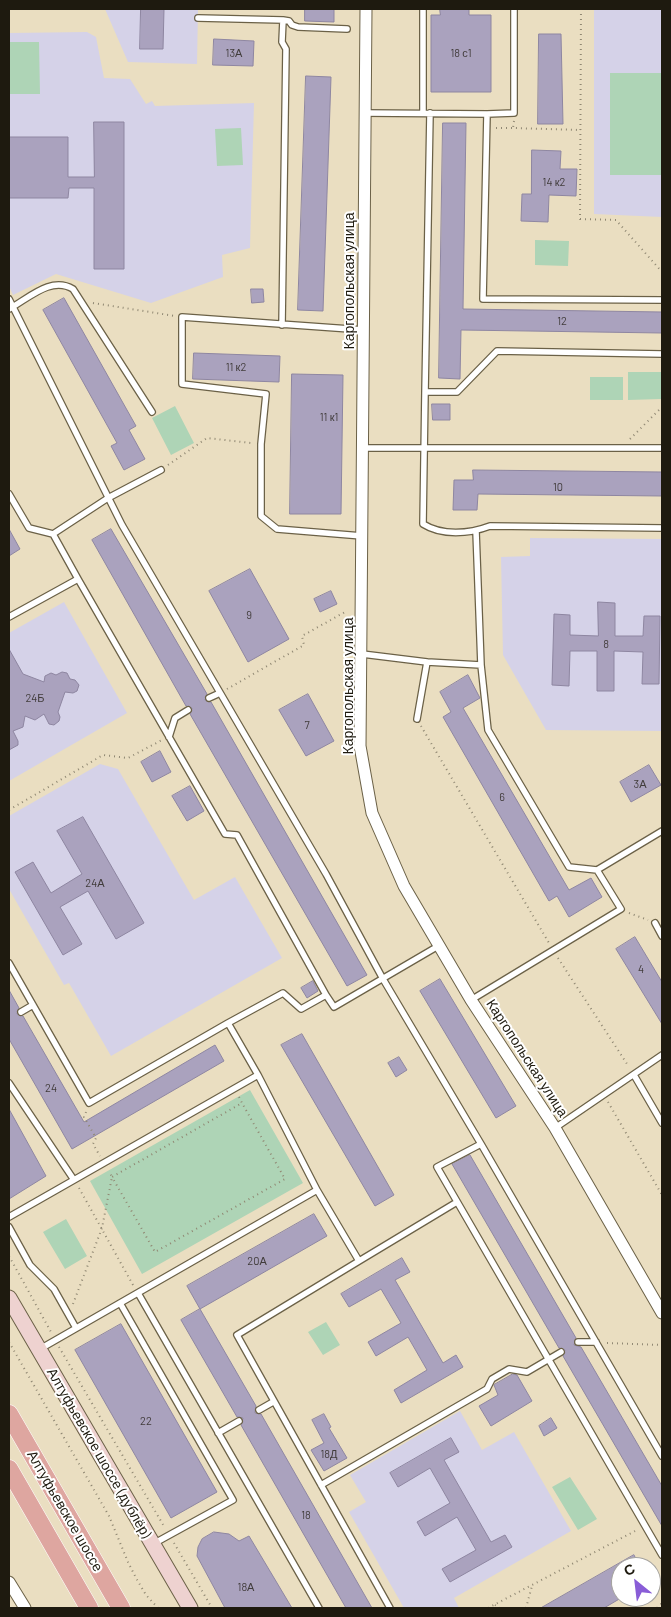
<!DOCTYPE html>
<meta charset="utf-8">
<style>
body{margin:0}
#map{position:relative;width:671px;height:1617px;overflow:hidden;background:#eadec1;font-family:Barlow,sans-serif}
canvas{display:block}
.frame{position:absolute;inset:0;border:10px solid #1e1a0f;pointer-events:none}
.north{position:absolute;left:611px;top:1557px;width:50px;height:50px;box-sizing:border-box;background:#fff;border:1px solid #a5a39f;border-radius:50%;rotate:331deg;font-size:14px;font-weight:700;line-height:20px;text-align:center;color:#1e1a0f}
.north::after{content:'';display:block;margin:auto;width:18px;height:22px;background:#895dd7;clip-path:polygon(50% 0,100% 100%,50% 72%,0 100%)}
</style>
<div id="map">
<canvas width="671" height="1617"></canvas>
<div class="frame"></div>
<div class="north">С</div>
</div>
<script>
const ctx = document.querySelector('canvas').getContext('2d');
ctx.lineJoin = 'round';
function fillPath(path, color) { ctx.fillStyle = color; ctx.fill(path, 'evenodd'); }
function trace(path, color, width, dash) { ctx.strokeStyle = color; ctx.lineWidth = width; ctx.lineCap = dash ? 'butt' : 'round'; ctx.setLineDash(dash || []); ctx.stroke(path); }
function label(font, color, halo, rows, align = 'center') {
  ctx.font = font + ' Barlow,sans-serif'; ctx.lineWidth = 4; ctx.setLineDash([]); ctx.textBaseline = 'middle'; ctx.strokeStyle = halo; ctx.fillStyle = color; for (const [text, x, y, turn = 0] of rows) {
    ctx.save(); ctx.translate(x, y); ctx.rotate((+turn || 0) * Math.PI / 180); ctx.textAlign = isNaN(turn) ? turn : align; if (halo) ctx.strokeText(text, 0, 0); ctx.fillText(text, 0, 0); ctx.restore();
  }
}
fillPath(new Path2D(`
 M105 9H246H198L197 64 128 62Z
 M594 9H662V217L594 214Z
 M87 32 96 37 104 78 130 79 146 104 152 101 155 106 254 103 250 248 222 255 223 277 151 303 56 274 13 295 9 286V33Z
 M530 538 662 539V731L546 730 503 655 501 557 530 556Z
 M64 602 127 713 9 781V633Z
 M100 764 118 769 194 900 235 877 282 958 111 1056 69 983 64 985 9 889V816Z
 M460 1411 482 1450 514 1432 571 1531 454 1598 459 1608H404L349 1512 366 1502 350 1475Z`), '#d5d2e8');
fillPath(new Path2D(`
 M9 42H39L40 94H9Z
 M610 73H661V175H610Z
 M241 128 243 165 217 166 215 129Z
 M535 240 569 241 568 266 535 265Z
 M628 372H662V399L628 400Z
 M590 377H623V400H590Z
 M175 406 194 443 171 455 152 418Z
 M250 1090 303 1183 142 1274 90 1181Z
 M66 1219 87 1256 65 1269 43 1232Z
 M326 1322 340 1345 323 1355 308 1332Z
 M570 1477 597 1519 578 1530 552 1487Z`), '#aed4b6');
const building = new Path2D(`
 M141 9H164L163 49H140Z
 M305 9H334V22L305 21Z
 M440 9H469V15H491V92H431V15H440Z
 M539 34H561L563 124H538Z
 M214 39 254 41 253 66 213 65Z
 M306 76 331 77 323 311 298 310Z
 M94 122H124V269H94V188H69L68 198H9V137H68V177H94Z
 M443 123H466L463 309 662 312V333L461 330 460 379 439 378Z
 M532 150 561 151 560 169H577L576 196 549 195 548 222 521 221 522 194H531Z
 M251 289H263L264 302 252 303Z
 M64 298 136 426 129 430 145 459 124 470 111 446 117 443 43 310Z
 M194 353 280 356 279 382 193 379Z
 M292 374 343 375 341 514H290Z
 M432 404H450V420H433Z
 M473 470 662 472V496L478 494 477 510H453L454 480H473Z
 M9 529 20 549 9 556Z
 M111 529 207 694 205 700 211 702 367 975 347 986 190 714 192 708 186 706 92 540Z
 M250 569 289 639 248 662 209 591Z
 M331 591 337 604 320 612 314 599Z
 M598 602 615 603V636H643L644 616H660L659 684H642L643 652 614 651V691H597V651H570L569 686 552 685 554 614 570 615V635L598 636Z
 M9 649 23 674 44 682 45 676 51 673 56 675 62 672 67 673 70 679 75 680 79 685 77 691 73 693 65 692 58 712 60 717 59 721 54 725 49 724 44 714 35 720 25 716 23 727 13 731 18 741V745L9 750Z
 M468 675 480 698 463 708 569 890 591 878 602 897 569 917 557 896 549 901 443 717 451 712 440 692Z
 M308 694 334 741 306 756 279 710Z
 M160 751 171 772 152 782 141 762Z
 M649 765 661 785 631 802 620 782Z
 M190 786 204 811 187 821 172 796Z
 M83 817 144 923 116 939 88 891 60 907 82 944 63 955 15 872 33 862 51 893 82 874 57 831Z
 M635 937 662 982V1024L616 949Z
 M440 979 516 1106 496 1118 420 991Z
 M313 981 318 991 307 998 301 988Z
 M9 990 19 1008 17 1014 23 1016 84 1122 215 1045 224 1061 72 1149 9 1039Z
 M302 1034 394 1195 375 1206 281 1045Z
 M399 1057 407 1070 396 1077 388 1063Z
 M9 1109 46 1176 9 1199Z
 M470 1155 576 1338 574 1345 581 1347 662 1486V1526L563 1356 565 1350 559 1348 452 1164Z
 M314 1214 327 1236 200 1309 187 1286Z
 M402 1258 410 1272 395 1280 443 1363 456 1355 463 1367 401 1403 394 1390 427 1370 408 1337 376 1356 368 1342 401 1323 381 1289 349 1307 341 1294Z
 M200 1309 256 1406 255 1413 261 1414 372 1608H346L241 1425 243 1418 237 1417 181 1320Z
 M121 1324 217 1492 171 1518 75 1350Z
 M513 1374 517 1375 532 1401 491 1426 479 1406 498 1395 494 1385Z
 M324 1414 331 1427 329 1428 347 1458 324 1471 311 1450 324 1443 312 1420Z
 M551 1418 557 1428 544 1436 539 1426Z
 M451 1438 459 1452 444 1460 491 1542 505 1535 512 1547 450 1582 442 1569 476 1550 457 1517 425 1536 417 1522 450 1503 430 1468 398 1487 390 1473Z
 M214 1532 229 1534 239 1541 249 1536 292 1608H225L197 1556 198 1547 202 1539Z
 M634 1555 640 1567H621V1598L604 1608H541Z`);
fillPath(building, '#aaa2be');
trace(building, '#8e86a1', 1);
const lane = new Path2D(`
 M198 18 283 20 289 21 292 25 298 27 347 29
 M365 113 487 114 483 299 662 300
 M423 113V9
 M487 114 514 113V9
 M9 299 122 525 326 874 383 979 481 1144 437 1167 662 1555
 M9 309C29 298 51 276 73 289L152 412
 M282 325 286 49 282 42 283 20
 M662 354 497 351 457 392H425L423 524C442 536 469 534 490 526L662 528
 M425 392 430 113
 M364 448H662
 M9 494 29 528 53 534 78 579 9 617
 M476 531 481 665
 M53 534 108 498 161 470
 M362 536 277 529 261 516V444L266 394 182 384V317L364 330
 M78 579 225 834 237 835 326 995
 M362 654 427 662 417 719
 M427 662 481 665 488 730 569 867 597 870
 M209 698 220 693
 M169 737 175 718 188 710
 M655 923 662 936
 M9 963 89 1103 228 1023
 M471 1000 621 909 597 870 662 831
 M21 1012 33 1005
 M258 1075 228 1023 283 993 301 1009 326 995 334 1007 440 945
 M634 1075 662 1123
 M9 1083 74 1180
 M555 1128 662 1055
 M481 1144 662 1456
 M9 1217 258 1075 317 1190
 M9 1227 30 1265 54 1289 76 1328
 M359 1261 457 1202
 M138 1293 319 1608
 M120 1303 233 1500 153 1544
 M578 1342H596
 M40 1349 317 1190 359 1261 237 1335 390 1608
 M259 1410 273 1402
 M218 1433 239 1421
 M321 1485 487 1389 492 1379 509 1369 527 1372 561 1352`);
const street = new Path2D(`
 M366 9 360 746 372 813 404 886 471 1000 555 1128 662 1313
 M9 1582 25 1608`);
const secondary = new Path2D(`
 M9 1298 190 1608`);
const primary = new Path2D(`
 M9 1414 121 1608
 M9 1469 89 1608`);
trace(lane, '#6b6147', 8);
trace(street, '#6b6147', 13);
trace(secondary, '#6b6147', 17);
trace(primary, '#fff', 19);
trace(new Path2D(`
 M581 9 580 219 616 220 662 272
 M514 121 513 128 581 130
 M496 128H513
 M93 303 175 316
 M630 439 662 407
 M168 465 207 438 251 443
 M227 689 304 645 302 636 345 612
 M421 726 549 943
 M9 810 103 755 128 758 162 740
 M629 913 648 920
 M558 958 629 1067
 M239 1097 242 1103 112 1177 155 1252 285 1179 242 1103
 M608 1102 662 1195
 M86 1112 84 1117 96 1138 93 1144 100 1156
 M79 1188 133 1285
 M9 1256 51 1332
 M73 1304 102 1228 112 1177 109 1171
 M9 1342 109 1516 128 1562 136 1578 146 1595 158 1608
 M607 1343 662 1345
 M59 1347 165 1528
 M174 1543 212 1608
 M495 1605 500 1608
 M488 1608 637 1530
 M526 1608 532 1586
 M657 1608 662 1603`), '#908873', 2, [1, 4]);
trace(lane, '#fff', 5.5);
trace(street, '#fff', 11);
trace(secondary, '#eed2d0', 15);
trace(primary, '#dea6a0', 18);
label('11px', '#413c3b', null, [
 ["13А",234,53],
 ["18 с1",461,53],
 ["14 к2",554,182],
 ["12",562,321],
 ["11 к2",236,367],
 ["11 к1",329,417],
 ["10",558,487],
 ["9",249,615],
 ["8",606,644],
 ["24Б",35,698],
 ["7",307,725],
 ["3А",640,784],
 ["6",502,797],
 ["24А",95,883],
 ["4",641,969],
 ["24",51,1088],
 ["20А",257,1261],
 ["22",146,1421],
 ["18Д",329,1454],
 ["18",306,1515],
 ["18А",246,1587]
]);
label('14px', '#1e1a0f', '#fff', [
 ["Каргопольская улица",349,281,-90],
 ["Каргопольская улица",348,686,-90],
 ["Каргопольская улица",527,1058,57],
 ["Алтуфьевское шоссе (дублёр)",99,1453,60],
 ["Алтуфьевское шоссе",65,1511,60]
]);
</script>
